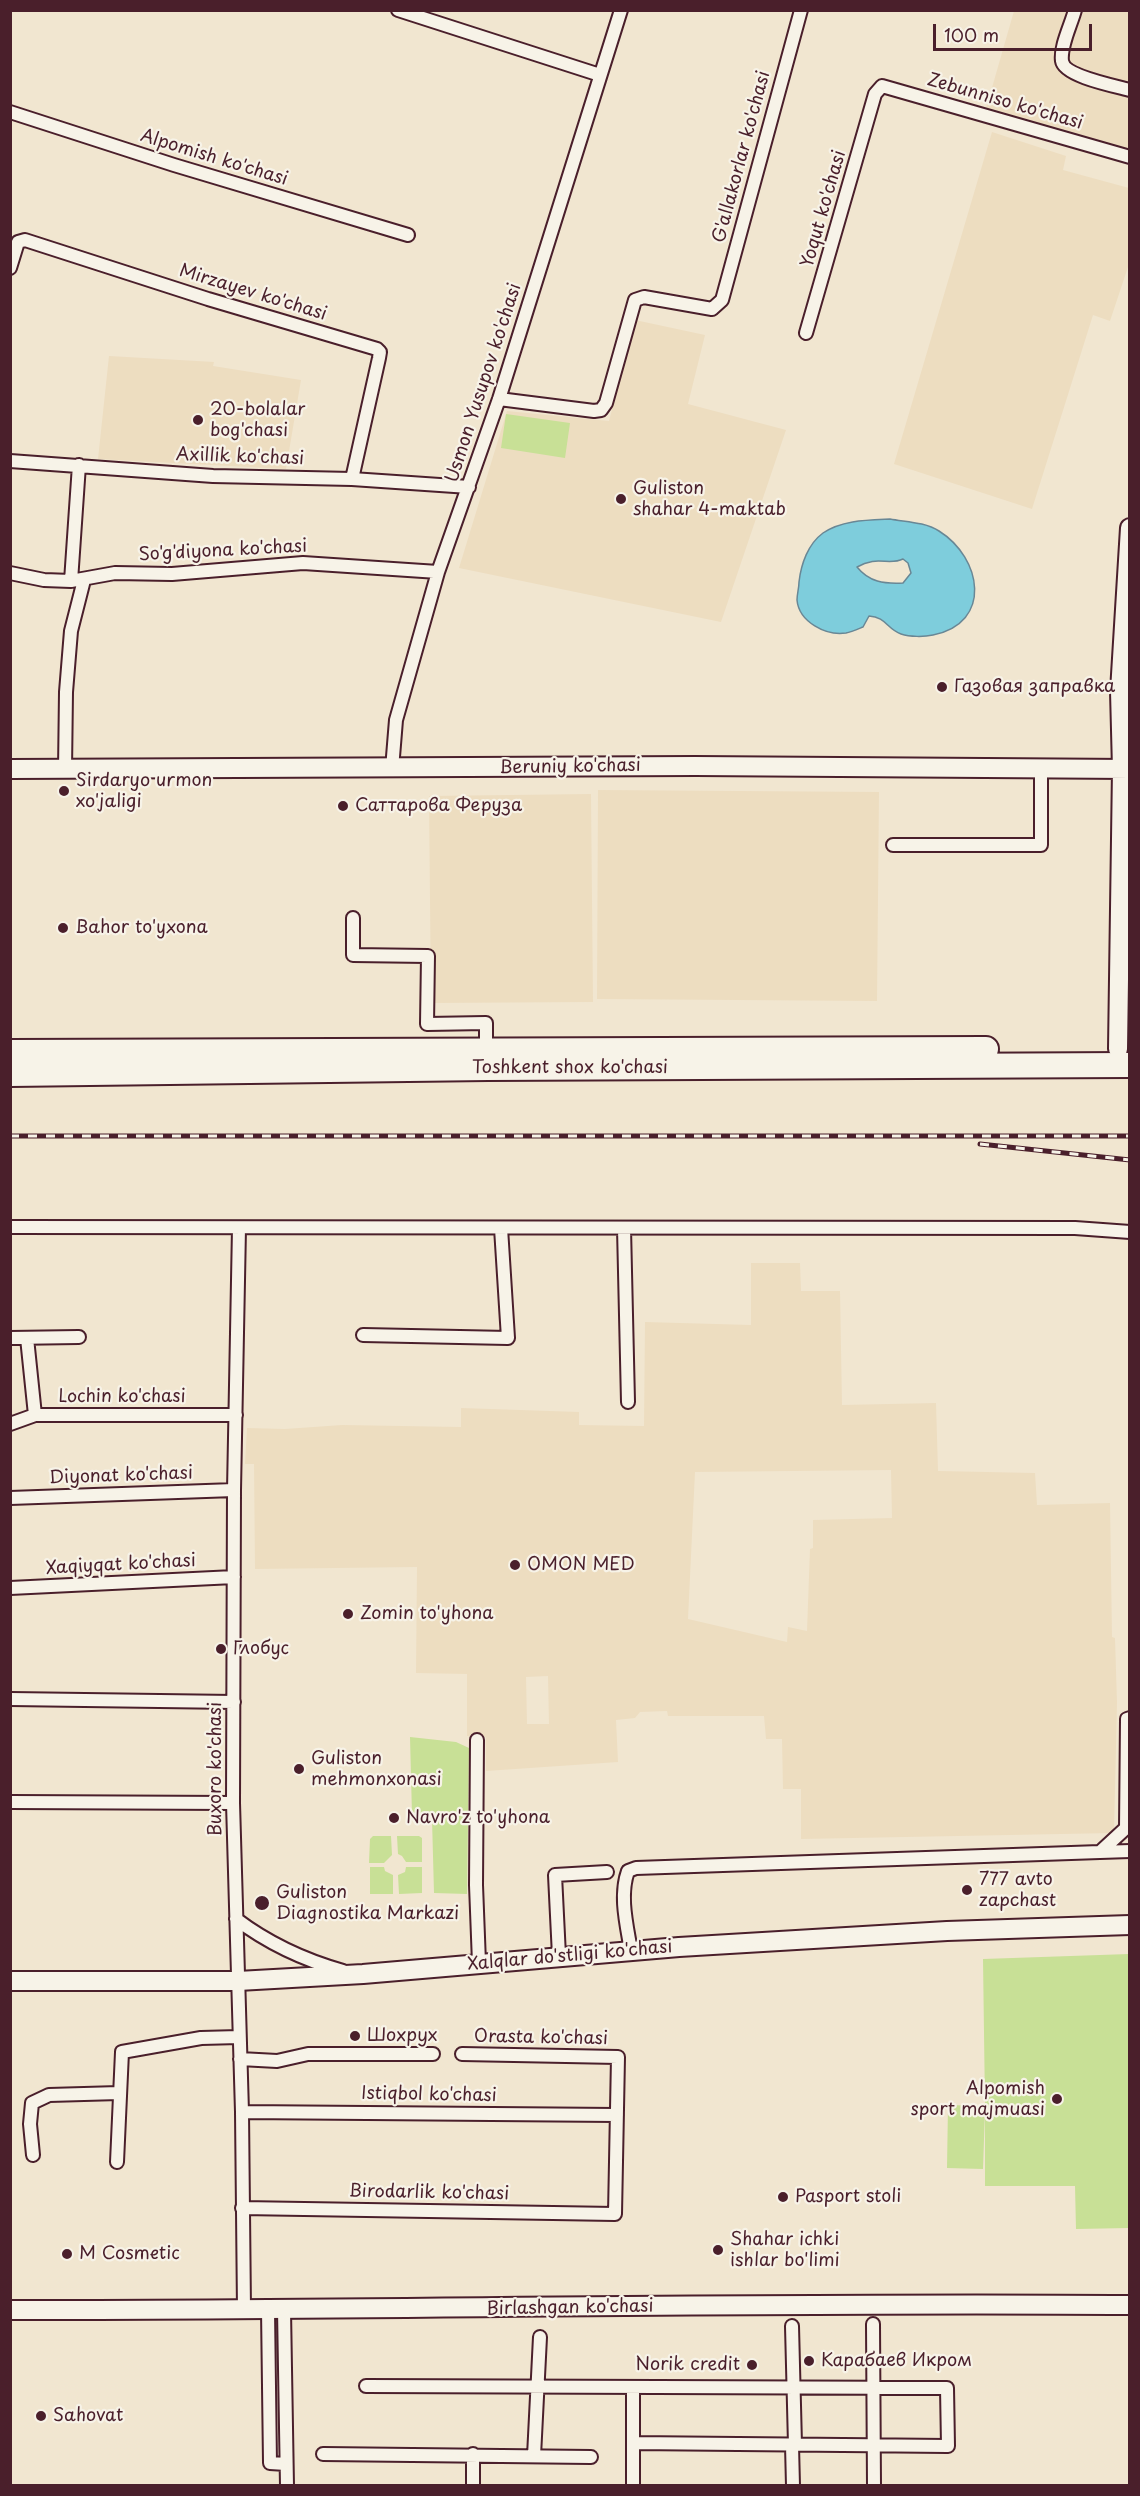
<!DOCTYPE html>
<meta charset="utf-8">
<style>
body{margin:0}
#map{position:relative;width:1140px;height:2496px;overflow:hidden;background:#f1e6d0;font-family:"Playpen Sans",sans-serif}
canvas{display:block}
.frame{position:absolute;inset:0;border:12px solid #4a1f2b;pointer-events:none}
.scale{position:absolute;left:933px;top:24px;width:159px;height:27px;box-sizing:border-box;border:3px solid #4a1f2b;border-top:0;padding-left:8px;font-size:18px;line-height:21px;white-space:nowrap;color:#4a1f2b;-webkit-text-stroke:4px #f7f3e8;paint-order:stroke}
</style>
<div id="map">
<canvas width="1140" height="2496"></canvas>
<div class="frame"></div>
<div class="scale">100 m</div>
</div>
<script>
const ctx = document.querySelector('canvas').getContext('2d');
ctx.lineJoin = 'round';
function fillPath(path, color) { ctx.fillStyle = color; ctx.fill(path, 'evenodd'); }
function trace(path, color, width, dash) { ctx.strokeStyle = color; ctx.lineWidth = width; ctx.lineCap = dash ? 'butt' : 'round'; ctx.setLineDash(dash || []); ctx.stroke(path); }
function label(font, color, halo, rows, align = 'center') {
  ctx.font = font + ' "Playpen Sans",sans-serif'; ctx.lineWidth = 4.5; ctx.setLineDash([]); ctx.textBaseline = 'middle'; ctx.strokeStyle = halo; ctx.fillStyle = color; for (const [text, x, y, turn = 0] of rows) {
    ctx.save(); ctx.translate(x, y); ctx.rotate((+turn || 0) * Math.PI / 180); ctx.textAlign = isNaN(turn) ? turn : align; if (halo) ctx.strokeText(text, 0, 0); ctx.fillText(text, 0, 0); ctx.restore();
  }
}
fillPath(new Path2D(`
 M1014 11H1129V153L985 112Z
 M992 132 1066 156 1063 170 1129 188V264L1110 321 1093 315 1032 509 894 464Z
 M635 320 705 335 688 404 786 430 721 622 459 568 507 411 609 421Z
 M109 356 214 362 213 366 301 380 286 469 98 459Z
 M598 790 879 792 877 1001 597 999Z
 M591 794 593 1002 431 1003 429 796Z
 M751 1263H800L801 1291H840L842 1405 936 1403 938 1471 1035 1473 1037 1505 1110 1503 1112 1637 1115 1638 1117 1703 1114 1833 801 1839V1789H783L782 1739H766L764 1716H668L667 1711 640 1712 635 1718 616 1720 618 1762 486 1771V1737L467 1736V1674L416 1673 417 1567 255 1569 254 1464H245L247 1428 285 1429 342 1425 461 1427V1408L579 1412V1425L644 1426 645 1322 751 1325ZM891 1470 892 1518 813 1520V1548L810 1549 807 1631 788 1627 787 1642 688 1619 695 1472ZM548 1676 549 1724H527L526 1677Z`), '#edddc0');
fillPath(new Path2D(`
 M506 414 570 423 565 458 501 448Z
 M410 1737 456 1742 469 1748 467 1894 434 1893 432 1819 428 1815H412Z
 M373 1836H391L392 1855 384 1863H369L370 1839Z
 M397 1836H419L422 1838V1862H406L402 1856 398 1854Z
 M370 1867H384L385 1871 393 1875V1894H370Z
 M406 1867H422V1893L399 1894 398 1875 405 1872Z
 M1129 1954V2228L1076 2229 1075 2186H985V2110L983 2169 947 2168 948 2105 985 2106 983 1959Z`), '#c8e096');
const water = new Path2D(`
 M890 519C906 522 925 522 939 531 982 558 993 623 933 635 924 637 910 637 901 634 887 629 886 617 869 616L863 627C858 629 851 632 846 633 826 636 799 622 797 600 797 594 799 588 799 582 801 564 808 544 823 533 842 520 868 520 890 519ZM903 559 908 563 911 573 903 583C884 584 869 582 857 567 877 555 889 566 903 559Z`);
fillPath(water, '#7ecddc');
trace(water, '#698795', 1.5);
const street = new Path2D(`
 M398 10 600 75
 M1075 10C1071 25 1060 46 1062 61 1064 76 1115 86 1130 90
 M10 112 174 165 408 235
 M10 268 18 242 25 240 208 299 377 349 380 352 379 358 352 479
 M806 333 875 94 882 86 1130 157
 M499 399 594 411 601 410 606 403 635 300 644 297 712 309 722 300 801 10
 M10 461 213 476 352 479 469 487
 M10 573 44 580 71 581 115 573 172 574 303 563 438 572
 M71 581 79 465
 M392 769 396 720 438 572 499 399 621 10
 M65 770 66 692 71 631 84 580
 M893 845H1041V768
 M353 918V955L428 956 427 1024 486 1023V1049
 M10 1227 1075 1228 1130 1232
 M239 1228 234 1490 233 1803 242 2112 244 2310
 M624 1228 628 1402
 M363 1335 508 1338 501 1228
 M10 1338 79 1337
 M27 1338 35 1415
 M10 1424 35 1415H236
 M10 1498 234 1490
 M10 1588 234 1577
 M10 1699 234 1702
 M477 1740 476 1885 479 1963
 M10 1802 233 1803
 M1100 1852 1130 1851
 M236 1919C269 1944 304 1960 343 1971
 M631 1951C627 1926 619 1896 628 1871L636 1868 1100 1852 1126 1828 1127 1719 1130 1718
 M559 1956 555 1875 607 1872
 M240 2059 277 2061 308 2054H433
 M242 2112 617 2115
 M33 2155 30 2124 32 2103 49 2095 119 2093
 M117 2162 122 2052 201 2038 239 2037
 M242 2208 615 2214 618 2057 462 2054
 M268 2310 270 2463 286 2464
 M284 2310 287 2486
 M873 2324 874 2486
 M792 2326 795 2445
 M366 2386 947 2388 948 2446 633 2443
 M633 2387V2486
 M792 2445 793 2486
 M323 2454 591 2457
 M473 2454V2486
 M534 2456 540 2337`);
const secondary = new Path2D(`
 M10 769 695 766 1130 769
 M1118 1049 1122 769 1120 691 1130 528
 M10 1981H238L363 1974 679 1947 947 1931 1130 1925
 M10 2310C384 2310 757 2302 1130 2305`);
const highway = new Path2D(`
 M10 1052 986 1049
 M10 1074 488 1068 1130 1065`);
trace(street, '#4a1f2b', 16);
trace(secondary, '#4a1f2b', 22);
trace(highway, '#4a1f2b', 28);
trace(street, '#f7f3e8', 12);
trace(secondary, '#f7f3e8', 18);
trace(highway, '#f7f3e8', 24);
const rail = new Path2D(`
 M10 1136H1130
 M980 1144 1130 1160`);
trace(rail, '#4a1f2b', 5);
trace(rail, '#f7f3e8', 3, [9]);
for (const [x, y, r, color] of [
 [198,420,6,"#4a1f2b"],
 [621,499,6,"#4a1f2b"],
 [942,687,6,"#4a1f2b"],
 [64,791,6,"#4a1f2b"],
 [343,806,6,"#4a1f2b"],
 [63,928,6,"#4a1f2b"],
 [515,1565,6,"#4a1f2b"],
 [348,1614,6,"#4a1f2b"],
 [221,1649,6,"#4a1f2b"],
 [299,1769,6,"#4a1f2b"],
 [394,1818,6,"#4a1f2b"],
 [967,1890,6,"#4a1f2b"],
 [262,1903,8,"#4a1f2b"],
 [355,2036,6,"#4a1f2b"],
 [1057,2099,6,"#4a1f2b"],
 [783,2197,6,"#4a1f2b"],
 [718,2250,6,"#4a1f2b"],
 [67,2254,6,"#4a1f2b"],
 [809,2361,6,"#4a1f2b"],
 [752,2365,6,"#4a1f2b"],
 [41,2416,6,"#4a1f2b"]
]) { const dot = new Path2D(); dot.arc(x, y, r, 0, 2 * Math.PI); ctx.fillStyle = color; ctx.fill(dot); trace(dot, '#f7f3e8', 2); }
label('18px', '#4a1f2b', '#f7f3e8', [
 ["Zebunniso ko'chasi",1005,102,16],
 ["G'allakorlar ko'chasi",742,157,-75],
 ["Alpomish ko'chasi",214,158,17],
 ["Yoqut ko'chasi",824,209,-74],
 ["Mirzayev ko'chasi",253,293,17],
 ["Usmon Yusupov ko'chasi",484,383,-72],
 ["Axillik ko'chasi",240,457,2],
 ["So'g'diyona ko'chasi",223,551,-3],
 ["Beruniy ko'chasi",570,767,-1],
 ["Toshkent shox ko'chasi",570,1068],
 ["Lochin ko'chasi",122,1397],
 ["Diyonat ko'chasi",121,1476,-2],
 ["Xaqiyqat ko'chasi",121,1565,-3],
 ["Buxoro ko'chasi",216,1769,-90],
 ["Xalqlar do'stligi ko'chasi",570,1956,-5],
 ["Orasta ko'chasi",541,2038,1],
 ["Istiqbol ko'chasi",429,2095,1],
 ["Birodarlik ko'chasi",429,2193,1],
 ["Birlashgan ko'chasi",570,2308,-1]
]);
label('18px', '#4a1f2b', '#f7f3e8', [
 ["20-bolalar",210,410],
 ["bog'chasi",210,431],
 ["Guliston",633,489],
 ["shahar 4-maktab",633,510],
 ["Газовая заправка",954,687],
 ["Sirdaryo urmon",76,781],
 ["xo'jaligi",76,802],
 ["Саттарова Феруза",355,806],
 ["Bahor to'yxona",75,928],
 ["OMON MED",527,1565],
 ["Zomin to'yhona",360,1614],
 ["Глобус",233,1649],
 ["Guliston",311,1759],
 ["mehmonxonasi",311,1780],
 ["Navro'z to'yhona",406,1818],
 ["777 avto",979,1880],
 ["zapchast",979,1901],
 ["Guliston",276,1893],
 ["Diagnostika Markazi",276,1914],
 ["Шохрух",367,2036],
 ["Alpomish",1045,2089,"right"],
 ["sport majmuasi",1045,2110,"right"],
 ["Pasport stoli",795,2197],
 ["Shahar ichki",730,2240],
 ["ishlar bo'limi",730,2261],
 ["M Cosmetic",79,2254],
 ["Карабаев Икром",821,2361],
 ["Norik credit",740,2365,"right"],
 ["Sahovat",53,2416]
], 'left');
</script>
